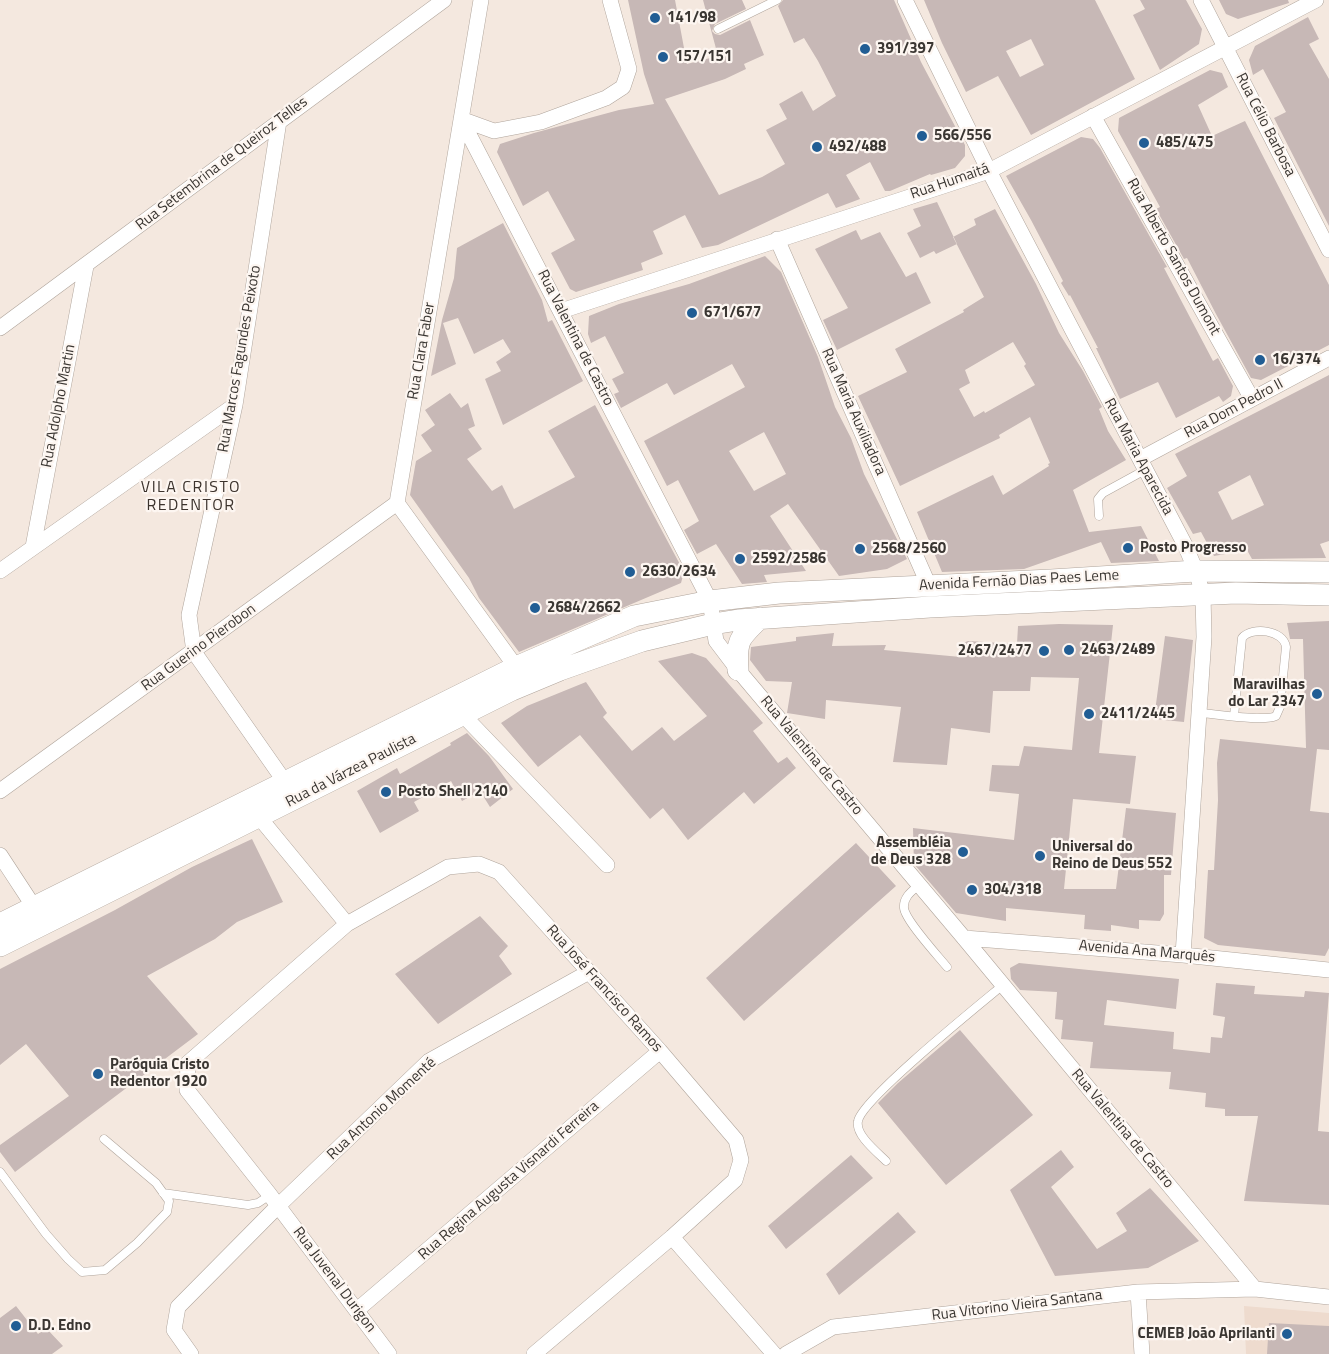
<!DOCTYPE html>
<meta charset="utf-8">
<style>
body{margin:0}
canvas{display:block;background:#f4e8df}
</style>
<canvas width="1329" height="1354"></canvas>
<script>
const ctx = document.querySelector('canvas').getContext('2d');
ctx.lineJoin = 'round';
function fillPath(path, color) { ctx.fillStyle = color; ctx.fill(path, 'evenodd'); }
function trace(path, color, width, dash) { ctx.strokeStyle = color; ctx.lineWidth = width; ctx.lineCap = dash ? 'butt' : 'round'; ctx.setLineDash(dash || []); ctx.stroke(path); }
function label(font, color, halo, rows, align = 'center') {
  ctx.font = font + ' "Titillium Web",sans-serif'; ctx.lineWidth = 4.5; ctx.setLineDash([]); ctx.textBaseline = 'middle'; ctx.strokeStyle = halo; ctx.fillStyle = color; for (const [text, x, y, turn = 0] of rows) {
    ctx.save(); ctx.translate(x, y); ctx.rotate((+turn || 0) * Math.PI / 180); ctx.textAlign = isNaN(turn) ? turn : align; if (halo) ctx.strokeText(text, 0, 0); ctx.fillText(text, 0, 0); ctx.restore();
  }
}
fillPath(new Path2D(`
 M1244 1306 1329 1313V1354H1246Z`), '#eedbce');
fillPath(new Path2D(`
 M628 0H675L687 64 718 56 703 0H742L746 9 715 24 712 31 715 34 720 35 750 20 764 55 744 64 746 69 725 79 665 99 719 195 762 177 785 164 766 130 787 119 779 104 802 91 813 111 836 96 818 61 804 38 794 43 778 6 783 0H894L921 62 965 145V156L955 168 931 175 930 174 890 191H885L870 162 846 175 860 199 836 208 828 193 718 245 702 248 685 215 653 231 663 254 641 263 643 270 576 292 570 289 551 253 575 240 548 191 523 206 497 152 500 144 534 133 619 110 654 104 644 74Z
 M924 0H1095L1135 79 1031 135 998 76 966 92 942 43ZM1031 39 1044 65 1020 77 1006 51Z
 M1140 0H1186L1202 29 1199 44 1160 70 1133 15 1145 9Z
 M1219 0H1288L1289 3 1238 19 1226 14Z
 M1308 17 1319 39 1309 44 1329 79V226L1274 118 1286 112 1263 69 1253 75 1249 60 1255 46Z
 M1210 70 1222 73 1228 87 1198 105 1212 136 1245 121 1329 285V345L1261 380 1251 378 1216 314 1187 258 1184 259 1156 209 1160 207 1118 131 1119 118Z
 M1081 137 1093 139 1100 148 1167 267 1164 268 1213 361 1218 358 1233 386 1231 396 1223 402 1219 396 1176 418 1158 382 1120 399 1096 348H1098L1070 295 1069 296 1061 283 1063 281 1031 220 1006 176Z
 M937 202 957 244 936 254 934 251 920 258 907 233 921 226 913 209Z
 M995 209 1036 284 1059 333 1083 371 1102 407 1099 409 1108 431 1126 460 1073 490 1089 532 1141 526 1159 561 1111 563 1101 542 1024 569 942 572 917 512 993 475 1003 495 1049 466 1048 464 1050 463 1030 417 999 435 1000 438 900 486 858 396 907 372 895 349 964 312 963 310 984 297 953 237 976 225 974 219ZM1013 342 1026 364 1024 366 1035 385 985 413 984 411 974 417 959 389 970 383 965 370Z
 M503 223 542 300 548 322 552 320 583 381 503 425 485 379 501 371 496 362 511 352 503 339 474 354 458 318 443 323 456 364 431 376 442 320 454 278 457 248Z
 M856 230 861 240 880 232 906 277 916 272 931 303 837 350 823 320 848 308 815 249Z
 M765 256 781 272 818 357 835 407 851 438 864 474 907 559 887 569 839 576 788 504 770 516 806 571 764 575 767 582 742 584 716 544 697 554 684 530 699 521 678 480 667 486 644 441 745 387 732 364 674 395 667 383 621 408 614 394 619 392 612 379 624 373 605 336 591 343 588 334 589 316 619 304 689 284ZM764 432 786 474 754 491 729 451Z
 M1329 375V541L1320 544 1326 558 1252 559 1247 550 1214 556 1201 532 1193 534 1167 488 1187 476 1175 454ZM1250 475 1264 505 1232 520 1218 492Z
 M450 393 461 408 468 403 475 426 468 429 482 449 467 459 492 491 502 485 514 509 575 477 548 431 595 405 684 572 681 583 519 652 479 598 469 578 410 495 416 461 432 451 421 435 435 425 425 410Z
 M1329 621V750L1317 749 1310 811 1329 813V948L1325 956 1218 945 1204 938 1208 870H1214L1218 800 1217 763 1220 739 1306 748 1303 639H1290L1287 623Z
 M1059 624 1113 625 1099 753 1136 756 1130 804 1073 799 1064 889H1116L1126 808 1176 813 1171 875H1164V914L1160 921 1139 920V929L1111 925V931L1084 929 1085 915 1006 908V921L956 913 914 864 913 828 1014 840 1019 794 989 791 992 765 1019 766 1024 746 1072 750 1079 678 1031 677 1030 691H993L990 733 951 728 947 765 893 762 901 707 826 700 825 719 787 713 792 682 766 681 750 660 751 647 796 641V637L834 633 832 646 886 645 884 650 961 657 963 643 968 641 1017 644 1018 626Z
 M1165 636 1193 640 1184 722 1154 719Z
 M692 653 706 658 763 723 753 731 778 763 787 757 796 768 754 804 744 792 688 840 663 808 650 819 580 735 538 767 501 723 527 706 586 682 607 713 603 717 632 751 662 727 674 741 707 716 658 661Z
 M467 733 489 756 513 789 490 807 480 791 462 801 451 781 414 802 419 811 380 833 357 791 397 768 400 774 451 745 450 743Z
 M252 839 283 902 237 922 215 939 147 976 198 1034 15 1172 0 1152V1145L69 1096 26 1044 0 1065V969L115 910 192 867Z
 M856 843 896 886 744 1021 706 978Z
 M480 916 508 946 499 956 512 974 438 1024 395 974Z
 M1019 963 1179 979 1176 1009 1107 1000 1104 1025 1174 1032 1173 1049 1210 1053 1211 1037 1222 1038 1225 1017 1213 1015 1216 983 1255 986 1254 994 1304 997 1305 991 1329 993 1318 1131 1329 1132V1205L1244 1201 1258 1116H1225V1109L1205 1107 1206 1093 1169 1089 1171 1072 1090 1068 1093 1042 1061 1039 1063 1020 1055 1019 1057 992 1020 990 1011 979 1010 968Z
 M960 1030 1033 1115 946 1185 878 1103 898 1083Z
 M1061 1150 1074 1167 1051 1187 1097 1249 1127 1231 1116 1213 1150 1188 1199 1241 1148 1268 1055 1276 1010 1190Z
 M851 1155 873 1178 786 1249 768 1226Z
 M898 1212 916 1232 839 1295 826 1274Z
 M16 1306 38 1334 46 1328 63 1346 52 1354H0V1318Z
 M1269 1323 1329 1326V1354H1267Z`), '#c7b8b6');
const lane = new Path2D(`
 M718 29 777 0
 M1099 516 1098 499 1103 493 1145 470
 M1200 713C1216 714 1264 722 1276 716L1280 707 1286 647C1284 630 1252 626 1242 638L1234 716
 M919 885C912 891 903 897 904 908 905 920 938 956 947 967
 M886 1161C877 1152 855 1135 858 1121 862 1099 979 1005 1003 985
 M0 1172 46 1234 68 1259 82 1272 105 1270 137 1243 167 1212 169 1201 156 1183 104 1139
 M163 1193 248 1205 258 1203 270 1195`);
const street = new Path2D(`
 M481 0 397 503 516 667
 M905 0 989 171 1185 545 1196 571 1203 595 1204 637 1183 955
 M1201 0 1329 250
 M1093 116 1252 399
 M461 119 710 601 716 641 738 670 964 938 1255 1289
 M461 119 494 131 541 122 606 98 623 87 629 69 610 0
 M279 121 235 405 189 615 194 652 285 782
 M777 239 929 586
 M561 311 989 171 1316 0
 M0 328 444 0
 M1140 459 1329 358
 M33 547 86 266
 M0 571 235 405
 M463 715 607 865
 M0 791 397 503
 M259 817 347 924
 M0 855 34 907
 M964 938 1183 955 1329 970
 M672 1237 774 1354
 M1138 1292 1142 1354
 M357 1310 660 1051
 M191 1354 174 1330 178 1307 278 1206 429 1061 589 972
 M389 1354 270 1195 187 1090 188 1063 347 924 448 867 479 864 499 872 660 1051 736 1140 741 1160 735 1180 672 1237 534 1354
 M786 1354 833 1327 1138 1292 1255 1289 1329 1297`);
const secondary = new Path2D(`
 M738 670C736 640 739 638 760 618
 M0 924 516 667 634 616 710 601 779 593 1051 580 1196 571 1329 572
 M0 946 512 690 560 670 642 641 713 624 738 620 930 607 1236 593 1329 595`);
trace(lane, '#b0a59c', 9);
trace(street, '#b0a59c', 16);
trace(secondary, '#b0a59c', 22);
trace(lane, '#fff', 8);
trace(street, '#fff', 15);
trace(secondary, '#fff', 21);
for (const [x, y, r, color] of [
 [655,18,6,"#215d94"],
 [865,49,6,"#215d94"],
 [663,57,6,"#215d94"],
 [922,136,6,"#215d94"],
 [1144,143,6,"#215d94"],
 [817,147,6,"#215d94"],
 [692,313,6,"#215d94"],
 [1260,360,6,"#215d94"],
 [1128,548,6,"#215d94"],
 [860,549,6,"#215d94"],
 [740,559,6,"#215d94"],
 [630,572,6,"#215d94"],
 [535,608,6,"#215d94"],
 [1069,650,6,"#215d94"],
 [1044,651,6,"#215d94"],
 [1317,694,6,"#215d94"],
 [1089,714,6,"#215d94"],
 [386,792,6,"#215d94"],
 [963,852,6,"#215d94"],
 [1040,856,6,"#215d94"],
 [972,890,6,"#215d94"],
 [98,1074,6,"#215d94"],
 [16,1326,6,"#215d94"],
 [1287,1334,6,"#215d94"]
]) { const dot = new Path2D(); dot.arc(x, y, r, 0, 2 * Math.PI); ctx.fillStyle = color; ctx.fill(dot); trace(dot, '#fdf6f1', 2); }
label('bold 15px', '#3a3632', '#fdf6f1', [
 ["141/98",667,18],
 ["391/397",877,49],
 ["157/151",675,57],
 ["566/556",934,136],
 ["485/475",1156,143],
 ["492/488",829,147],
 ["671/677",704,313],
 ["16/374",1272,360],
 ["Posto Progresso",1140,548],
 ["2568/2560",872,549],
 ["2592/2586",752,559],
 ["2630/2634",642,572],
 ["2684/2662",547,608],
 ["2463/2489",1081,650],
 ["2467/2477",1032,651,"right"],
 ["Maravilhas",1305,685,"right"],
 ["do Lar 2347",1305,702,"right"],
 ["2411/2445",1101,714],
 ["Posto Shell 2140",398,792],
 ["Assembléia",951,843,"right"],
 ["de Deus 328",951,860,"right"],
 ["Universal do",1052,847],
 ["Reino de Deus 552",1052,864],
 ["304/318",984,890],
 ["Paróquia Cristo",110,1065],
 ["Redentor 1920",110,1082],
 ["D.D. Edno",28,1326],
 ["CEMEB João Aprilanti",1275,1334,"right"]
], 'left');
label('15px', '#3a3632', '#fdf6f1', [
 ["Rua Célio Barbosa",1265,125,63],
 ["Rua Setembrina de Queiroz Telles",222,164,-37],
 ["Rua Humaitá",950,182,-19],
 ["Rua Alberto Santos Dumont",1173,257,61],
 ["Rua Valentina de Castro",575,338,63],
 ["Rua Clara Faber",422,351,-80],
 ["Rua Marcos Fagundes Peixoto",240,359,-80],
 ["Rua Adolpho Martin",59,406,-79],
 ["Rua Dom Pedro II",1234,409,-28],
 ["Rua Maria Auxiliadora",853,412,66],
 ["Rua Maria Aparecida",1138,457,62],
 ["Avenida Fernão Dias Paes Leme",1019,581,-3],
 ["Rua Guerino Pierobon",199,648,-36],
 ["Rua Valentina de Castro",811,756,50],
 ["Rua da Várzea Paulista",351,771,-27],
 ["Avenida Ana Marquês",1147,952,5],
 ["Rua José Francisco Ramos",604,989,48],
 ["Rua Antonio Momenté",382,1109,-43],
 ["Rua Valentina de Castro",1122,1129,50],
 ["Rua Regina Augusta Visnardi Ferreira",509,1181,-41],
 ["Rua Juvenal Durigon",334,1280,53],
 ["Rua Vitorino Vieira Santana",1017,1306,-7]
]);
ctx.letterSpacing = '1.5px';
label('16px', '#3c332d', '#fdf6f1', [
 ["VILA CRISTO",191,488],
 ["REDENTOR",191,506]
]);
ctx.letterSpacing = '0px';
</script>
